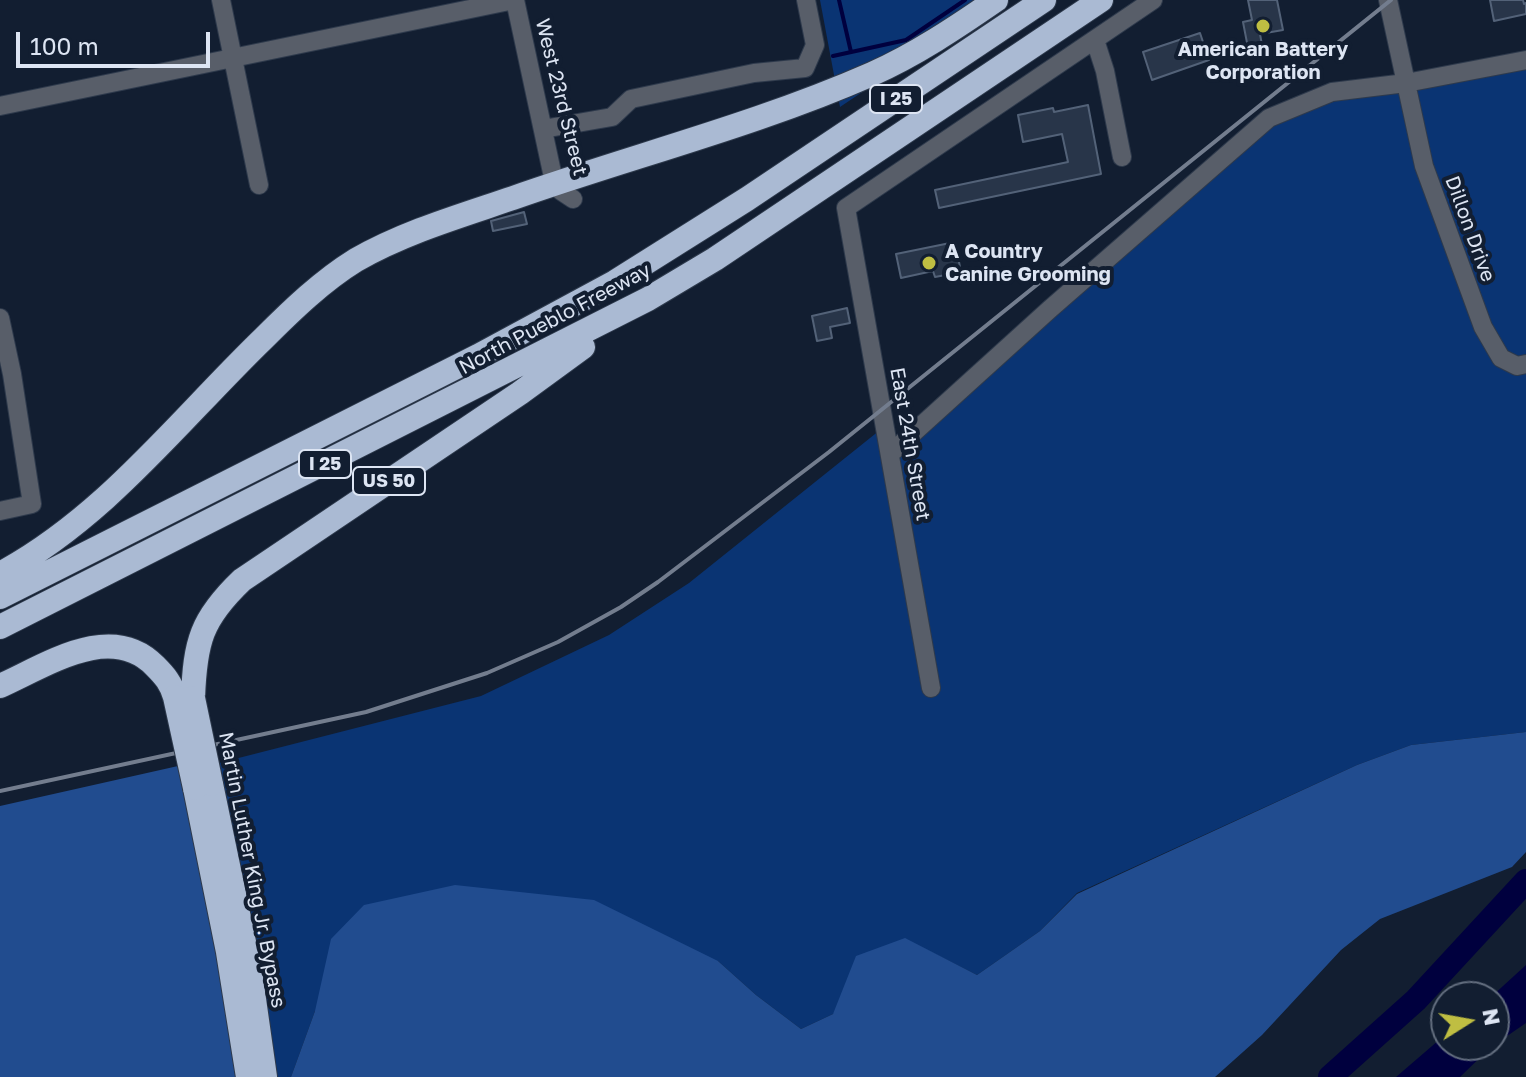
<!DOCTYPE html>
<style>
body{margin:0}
#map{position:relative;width:1526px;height:1077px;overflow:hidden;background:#121e31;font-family:"Golos Text",sans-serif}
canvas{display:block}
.north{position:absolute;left:1430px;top:981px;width:80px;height:80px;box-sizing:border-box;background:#121e31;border:2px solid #636e7f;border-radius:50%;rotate:79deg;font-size:22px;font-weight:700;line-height:32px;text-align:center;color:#dde5f3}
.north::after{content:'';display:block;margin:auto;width:28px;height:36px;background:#bfbe42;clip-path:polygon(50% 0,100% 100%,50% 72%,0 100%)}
.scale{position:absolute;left:16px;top:32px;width:194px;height:36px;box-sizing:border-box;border:4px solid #dde5f3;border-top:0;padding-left:10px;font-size:24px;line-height:28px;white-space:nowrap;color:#dde5f3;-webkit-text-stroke:6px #121e31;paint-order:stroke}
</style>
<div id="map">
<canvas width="1526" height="1077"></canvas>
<div class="north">N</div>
<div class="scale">100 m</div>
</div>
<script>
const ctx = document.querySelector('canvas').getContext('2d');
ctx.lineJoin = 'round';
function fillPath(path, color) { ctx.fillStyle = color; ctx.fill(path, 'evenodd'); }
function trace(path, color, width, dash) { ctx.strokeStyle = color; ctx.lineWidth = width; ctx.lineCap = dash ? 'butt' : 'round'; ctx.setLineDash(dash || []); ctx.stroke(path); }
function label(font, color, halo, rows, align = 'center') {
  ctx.font = font + ' "Golos Text",sans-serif'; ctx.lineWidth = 8; ctx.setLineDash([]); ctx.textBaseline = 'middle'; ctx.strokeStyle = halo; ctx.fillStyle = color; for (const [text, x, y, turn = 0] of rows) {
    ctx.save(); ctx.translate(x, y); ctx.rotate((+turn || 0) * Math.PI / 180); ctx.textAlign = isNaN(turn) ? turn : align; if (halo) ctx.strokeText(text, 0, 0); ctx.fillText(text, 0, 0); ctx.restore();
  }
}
fillPath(new Path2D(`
 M820 0H1000L840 107Z
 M1526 60V732L1411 745 1357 765 1077 893 1040 931 977 975 905 939 833 1014 801 1029 756 995 718 961 315 1011 291 1077H276L261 960 219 763 481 696 609 635 689 583 885 426 890 453 1269 118 1332 92Z`), '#0a3473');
fillPath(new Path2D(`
 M1526 732V852L1512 867 1380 919 1341 950 1262 1035 1215 1077H291L315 1011 331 939 364 905 455 885 594 900 718 961 756 995 801 1029 833 1014 856 956 905 938 977 975 1040 931 1077 894 1357 765 1411 745Z
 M178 766 223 977 238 1077H0V806Z`), '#214c8f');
fillPath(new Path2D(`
 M1526 965V1023L1494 1045V997H1491Z
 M1446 1034V1045H1493L1460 1077H1396Z`), '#00003e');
trace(new Path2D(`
 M839 0 851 52
 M833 56 906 40 965 0`), '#00003e', 4);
trace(new Path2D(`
 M1330 1077 1416 1000 1526 881`), '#00003e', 24);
const building = new Path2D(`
 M1248 0H1277L1283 30 1260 34 1262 45 1248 48 1243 22 1252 20Z
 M1490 0H1523L1524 4 1526 3V14L1494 21Z
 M1200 33 1209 60 1152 80 1143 52Z
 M1088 105 1101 174 939 208 935 190 1068 162 1062 134 1023 142 1018 115 1053 108 1054 112Z
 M524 212 527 224 493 231 491 221Z
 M955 242 961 272 935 277 933 271 901 278 896 254Z
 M847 308 850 323 830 327 832 338 817 341 812 316Z`);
fillPath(building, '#283549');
trace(building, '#536278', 2);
const minor = new Path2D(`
 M221 0 259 185
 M515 0 553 177 561 191 573 199
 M1388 0 1424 166 1483 327 1501 358 1517 366 1526 364
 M1095 40 1105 71 1122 157
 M0 106 514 0
 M543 129 612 117 631 99 754 73 805 68 815 45 806 0
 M0 318 12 374 32 504 0 511
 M890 454 1050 309 1269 118 1332 92 1406 83 1526 60
 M931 688 846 208 1153 0`);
const highway = new Path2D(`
 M0 574C106 517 179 420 264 338 292 310 322 281 356 260 405 232 460 216 513 198 632 156 756 125 872 74 915 55 957 27 996 0
 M0 597 478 356 615 282 747 199 1044 0
 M0 627 648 299 715 259 1101 0
 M0 686C47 665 111 621 155 666 165 676 171 683 175 697
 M193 698C195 642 201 619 242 580L520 393 583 347
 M211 784 250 971 265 1077
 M195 788 228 952 248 1077`);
trace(minor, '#2e3a4c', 20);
trace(highway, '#2e3a4c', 26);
trace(minor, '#585e69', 18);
trace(highway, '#aabad3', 24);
trace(new Path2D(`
 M0 791 366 712 487 673 558 642 621 607 658 582 829 452 1391 0`), '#737d8e', 4);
const highwayBridge = new Path2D(`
 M175 697 195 788
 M193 698 211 784`);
trace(highwayBridge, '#2e3a4c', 26, []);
trace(highwayBridge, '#aabad3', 24);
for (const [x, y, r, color] of [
 [1263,26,8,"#bfbe42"],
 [929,263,8,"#bfbe42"]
]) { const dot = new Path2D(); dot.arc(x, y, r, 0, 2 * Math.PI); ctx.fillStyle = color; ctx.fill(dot); trace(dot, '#121e31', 3); }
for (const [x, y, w] of [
 [896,99,52],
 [325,464,52],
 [389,481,72]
]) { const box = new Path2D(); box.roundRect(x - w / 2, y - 14, w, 28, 6); ctx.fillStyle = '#121e31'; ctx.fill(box); trace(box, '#dde5f3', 2); }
label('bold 18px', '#dde5f3', null, [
 ["I 25",896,99],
 ["I 25",325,464],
 ["US 50",389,481]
]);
label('bold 20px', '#dde5f3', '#121e31', [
 ["American Battery",1263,50],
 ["Corporation",1263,73],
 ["A Country",945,252,"left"],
 ["Canine Grooming",945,275,"left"]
]);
label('20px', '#dde5f3', '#121e31', [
 ["West 23rd Street",561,97,76],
 ["Dillon Drive",1470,229,70],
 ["North Pueblo Freeway",555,319,-28],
 ["East 24th Street",910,444,80],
 ["Martin Luther King Jr. Bypass",252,870,79]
]);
</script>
